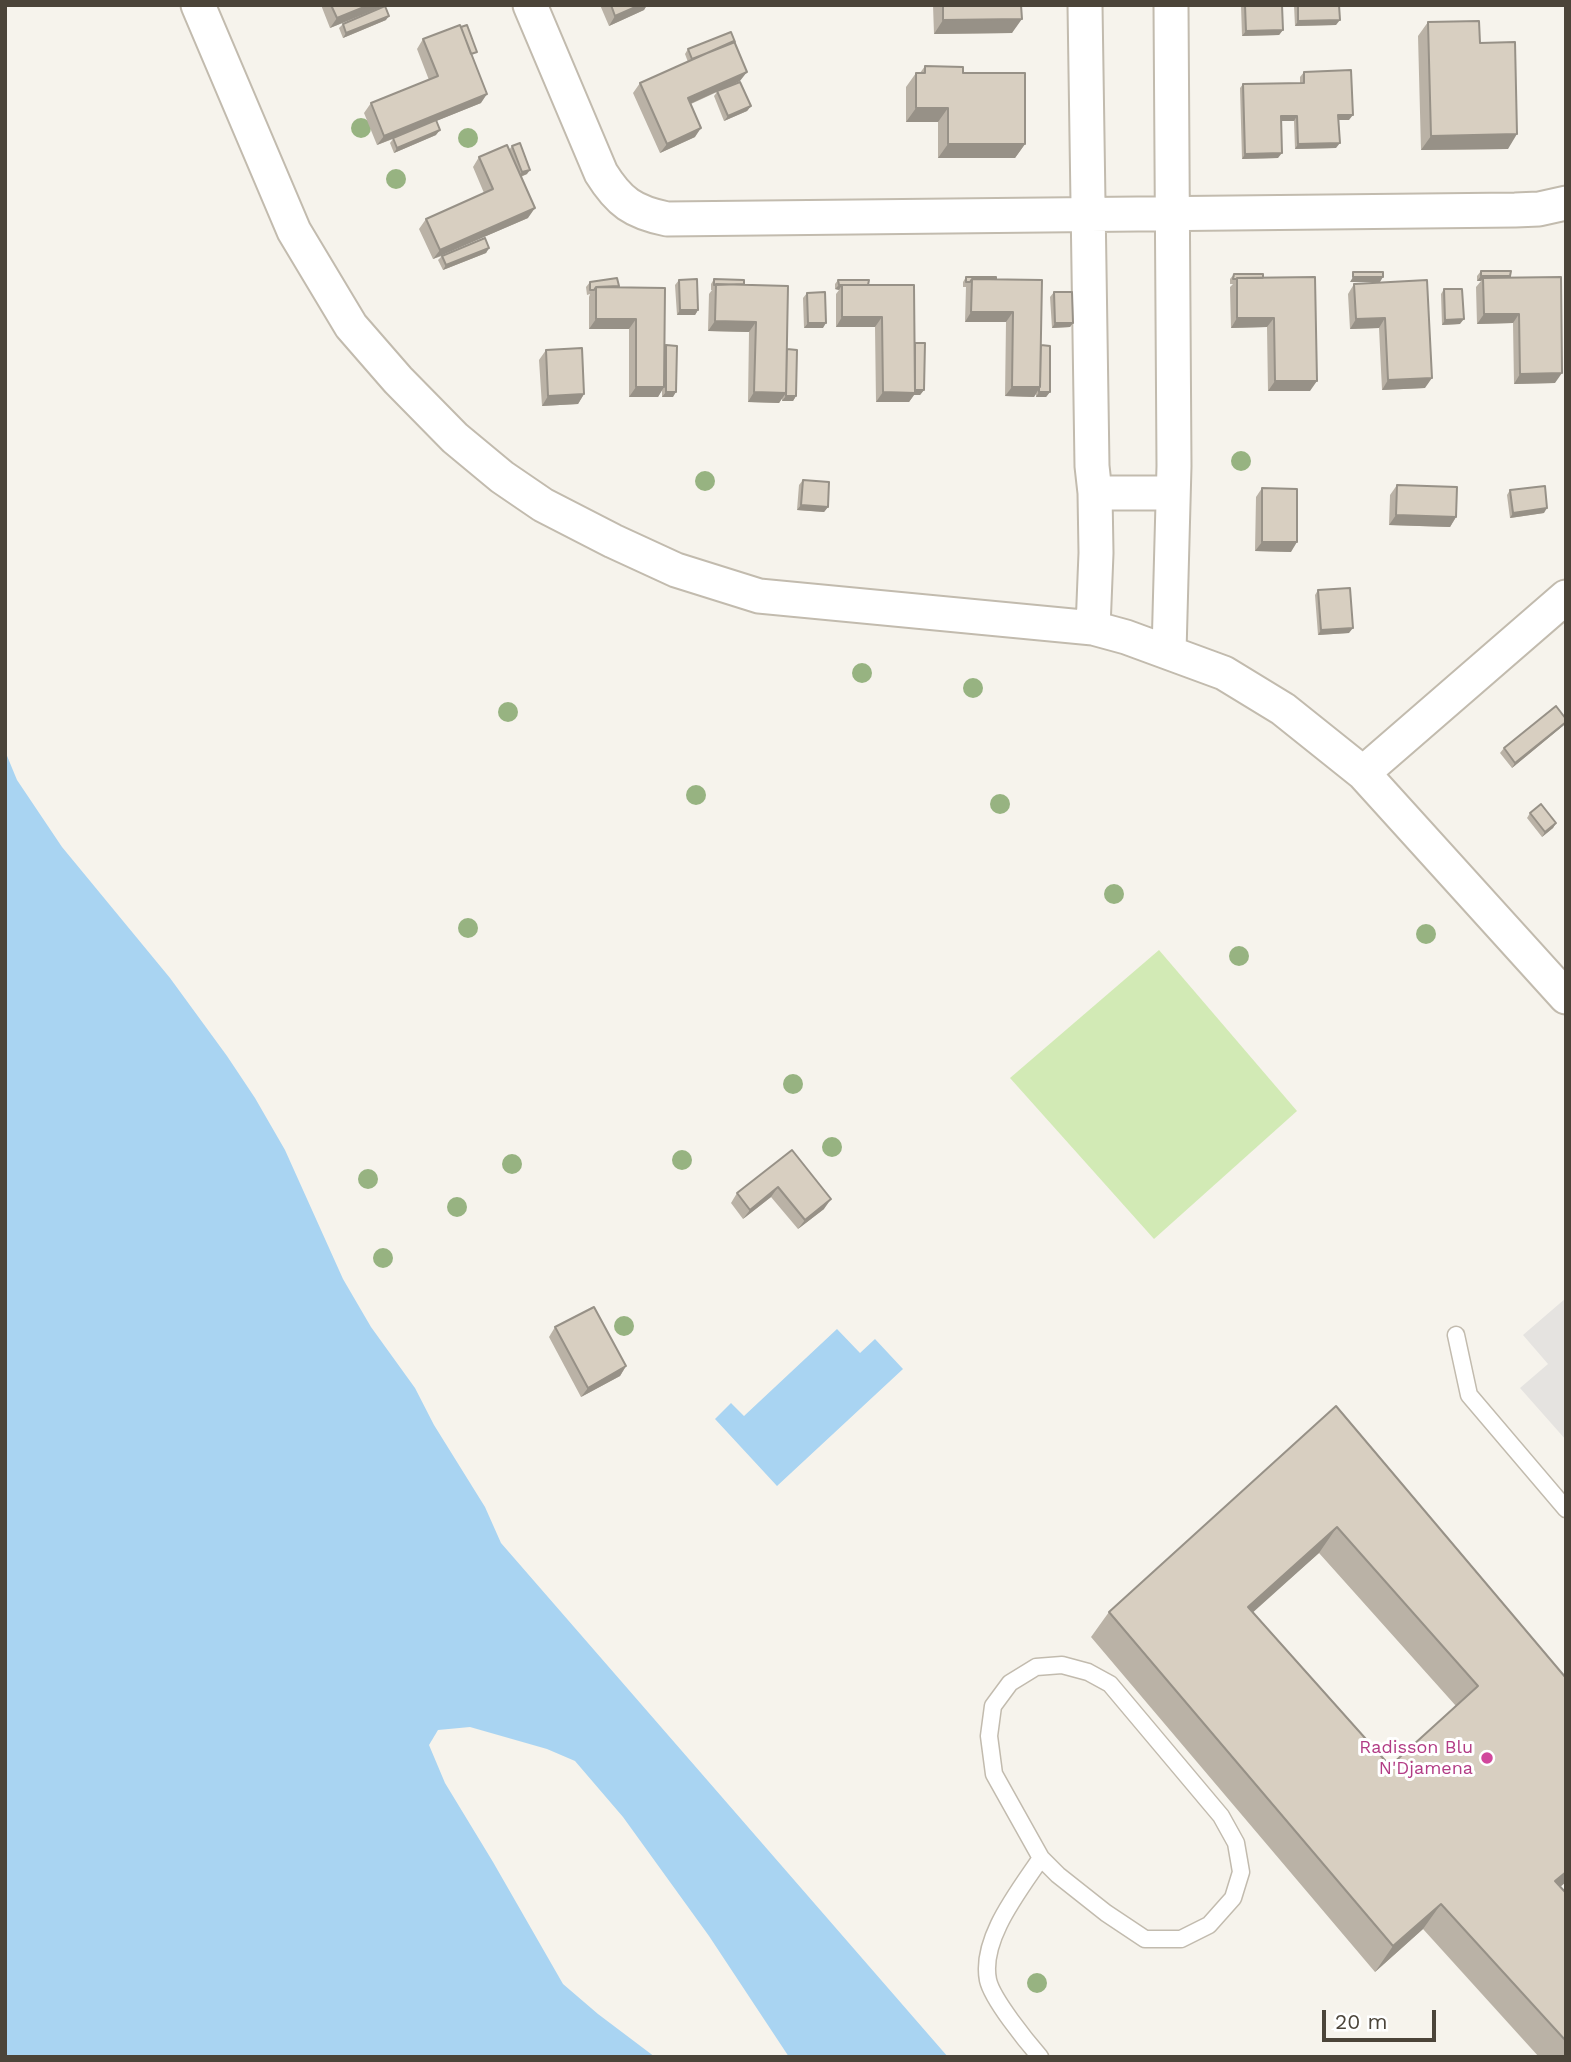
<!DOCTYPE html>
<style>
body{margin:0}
#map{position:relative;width:1571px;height:2062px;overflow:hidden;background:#f6f3ec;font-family:"Work Sans",sans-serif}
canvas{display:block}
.frame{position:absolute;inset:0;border:7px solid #4b4439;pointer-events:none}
.scale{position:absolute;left:1322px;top:2010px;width:114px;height:32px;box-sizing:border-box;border:4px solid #4b4439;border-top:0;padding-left:9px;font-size:21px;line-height:24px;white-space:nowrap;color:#4b4439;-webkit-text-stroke:5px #fff;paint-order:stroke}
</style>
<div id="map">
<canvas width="1571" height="2062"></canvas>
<div class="frame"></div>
<div class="scale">20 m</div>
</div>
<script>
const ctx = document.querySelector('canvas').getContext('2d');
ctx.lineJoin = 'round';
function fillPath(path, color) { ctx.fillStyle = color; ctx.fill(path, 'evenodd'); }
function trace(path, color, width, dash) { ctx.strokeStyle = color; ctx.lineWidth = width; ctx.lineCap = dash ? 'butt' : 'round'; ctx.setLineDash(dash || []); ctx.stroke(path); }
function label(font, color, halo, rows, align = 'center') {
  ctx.font = font + ' "Work Sans",sans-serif'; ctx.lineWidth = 6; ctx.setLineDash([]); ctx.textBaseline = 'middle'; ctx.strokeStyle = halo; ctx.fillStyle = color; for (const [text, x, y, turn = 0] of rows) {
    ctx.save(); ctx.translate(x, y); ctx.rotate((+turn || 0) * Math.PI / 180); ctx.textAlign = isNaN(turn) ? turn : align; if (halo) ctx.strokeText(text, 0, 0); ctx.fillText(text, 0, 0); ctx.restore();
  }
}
fillPath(new Path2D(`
 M1159 950 1297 1111 1154 1239 1010 1078Z`), '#d2eab5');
fillPath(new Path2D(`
 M1566 1298V1440L1520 1388 1548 1364 1523 1335Z`), '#e5e3e0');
fillPath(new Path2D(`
 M5 751 17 780 62 847 170 978 227 1056 255 1098 285 1150 343 1279 371 1327 415 1388 434 1425 485 1507 501 1543 948 2057H789L709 1936 623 1817 575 1761 547 1749 470 1727 438 1730 429 1745 445 1783 493 1862 563 1984 598 2014 655 2057H5Z
 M837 1329 860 1353 875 1339 903 1369 777 1486 715 1419 731 1403 744 1416Z`), '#a9d4f2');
const service = new Path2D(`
 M1456 1335 1469 1395 1566 1509
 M1062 1665 1088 1672 1110 1684 1221 1816 1236 1843 1241 1872 1233 1898 1209 1925 1181 1939H1145L1106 1913 1058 1875 1041 1858 994 1774 989 1736 993 1706 1010 1683 1036 1667Z
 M1040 2057C1027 2042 992 1999 988 1980 980 1939 1019 1891 1041 1858`);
const minor = new Path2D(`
 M198 5 294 231 351 326 398 380 455 438 502 477 543 505 613 541 676 570 759 596 1093 628 1126 637 1224 673 1283 709 1363 773 1566 997
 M530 5 601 173C619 202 633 212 667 219L1515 210 1539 209 1566 203
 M1085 5 1092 466 1095 493 1096 553 1093 628
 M1095 493H1173
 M1169 652 1174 466 1171 5
 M1363 773 1566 597`);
trace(service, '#c2bbae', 19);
trace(minor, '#c2bbae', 37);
trace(service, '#fff', 16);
trace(minor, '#fff', 33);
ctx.fillStyle = '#97b381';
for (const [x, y] of [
 [361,128],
 [468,138],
 [396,179],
 [1241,461],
 [705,481],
 [862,673],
 [973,688],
 [508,712],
 [696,795],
 [1000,804],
 [1114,894],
 [468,928],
 [1426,934],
 [1239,956],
 [793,1084],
 [832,1147],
 [682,1160],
 [512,1164],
 [368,1179],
 [457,1207],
 [383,1258],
 [624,1326],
 [1037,1983]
]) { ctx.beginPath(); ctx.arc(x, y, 10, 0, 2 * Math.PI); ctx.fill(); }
fillPath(new Path2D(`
 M321 5H386L385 6 386 20 343 38 339 28 343 24 380 8 330 28Z
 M600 5H647L644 10 609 26Z
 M933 5H1021L1012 33 934 34Z
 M1241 5H1282L1283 30 1279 35 1242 36Z
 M1294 5H1339L1336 25 1295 26Z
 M1428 22 1480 43 1508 149 1421 150 1418 36Z
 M423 39 473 57 481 103 436 121V135L394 153 390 143 393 139 377 145 364 113 371 103 429 80 417 49Z
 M734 43 740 81 724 88 751 106 747 111 724 121 714 96 717 92 691 104 695 137 660 153 633 93 640 83 688 62 685 54 688 49Z
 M925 66 963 73 1025 144 1015 158H938V122H906V87L916 73H920Z
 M1304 72 1349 120H1339L1336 148 1295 149 1294 121H1281L1278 158 1242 159 1240 88 1243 84 1300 83V77Z
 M512 146 527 174 521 177 528 218 442 255 489 248 486 253 443 270 438 260 442 256 433 259 419 229 426 219 484 193 473 167 479 157 509 150Z
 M1481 271 1510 276V277L1555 383 1514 384 1513 323 1477 324 1476 287 1481 281H1477V276Z
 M1234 274 1263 278 1310 391H1268L1267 327 1231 328 1230 287 1233 284H1230V279Z
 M966 277 996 279 1041 345 1050 392 1046 397H1036V394L1034 397 1005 396 1006 322H965L966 287H963V282Z
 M714 279 743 285 786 349 796 396 793 401H782V398L779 403 748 402 749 332 708 331 709 294 712 290H711V284Z
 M679 280 698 310 695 315H677L675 285Z
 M838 280 868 285 915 343 924 390 920 395H914L909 402H876L875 327H836V294L839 290 835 289V284Z
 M1427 280 1425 388 1382 390 1379 328 1350 329 1348 294 1354 284Z
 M590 282 619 286 665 347 666 345 673 397H662V390L658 397H629V329H589V297L590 294 587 295 586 287Z
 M1444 289 1460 324 1442 325 1441 294Z
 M1054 292 1073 323 1070 327 1052 328 1050 297Z
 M807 293 823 328H804L803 298Z
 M546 350 584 394 578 404 542 406 539 360Z
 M803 480 828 507 824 512 797 510 799 485Z
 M1397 485 1456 517 1450 527 1389 525 1390 495Z
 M1262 488 1291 552 1255 551 1256 497Z
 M1510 490 1544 513 1510 518 1507 495Z
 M1318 590 1349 633 1318 635 1315 595Z
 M1564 725 1512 768 1500 753 1504 748Z
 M1530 813 1556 823 1553 828 1542 837 1527 818Z
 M792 1150 824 1209 798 1229 771 1197 743 1219 731 1203 737 1193Z
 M555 1327 626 1366 620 1376 581 1397 549 1337Z
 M1336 1406 1566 1678 1560 1887 1566 1893V2057H1539L1423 1929 1375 1972 1091 1637 1109 1612ZM1319 1553 1456 1706 1390 1766 1252 1612Z`), '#bab2a6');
fillPath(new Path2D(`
 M369 5H386L330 28 337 18Z
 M640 5H647L644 10 609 26 615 16Z
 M389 16 386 20 343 38 346 33Z
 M1022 19 1012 33 934 34 943 20Z
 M1340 20 1336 25 1295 26 1298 21Z
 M1283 30 1279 35 1242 36 1246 31Z
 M747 72 740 81 681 108 688 98Z
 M487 94 481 103 377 145 384 136Z
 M751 106 747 111 724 121 728 116Z
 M916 108H948L938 122H906Z
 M1338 115H1353L1349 120H1335Z
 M1281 116H1297L1294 121H1278Z
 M701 128 695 137 660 153 667 144Z
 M440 130 436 135 394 153 397 148Z
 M1517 134 1508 149 1421 150 1431 136Z
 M1340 143 1336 148 1295 149 1298 144Z
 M948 144H1025L1015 158H938Z
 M1282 153 1278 158 1242 159 1245 154Z
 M530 170 527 174 519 177 522 172Z
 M535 208 528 218 433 259 440 250Z
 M489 248 486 253 443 270 446 265Z
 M1481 276H1510L1507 281 1483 278 1481 281H1477Z
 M1353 277H1383L1380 282H1350Z
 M839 285H868H842L839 290 835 289Z
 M680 310H698L695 315H677Z
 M971 312H1013L1006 322H965Z
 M1484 314H1519L1513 323 1477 324Z
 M842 317H882L875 327H836Z
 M1237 318H1274L1267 327 1231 328Z
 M1385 318 1379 328 1350 329 1356 319Z
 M596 319H636L629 329H589Z
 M1464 319 1460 324 1442 325 1445 320Z
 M715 321 756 322 749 332 708 331Z
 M808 323H826L823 328H804Z
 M1055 323H1073L1070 327 1052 328Z
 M1562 373 1555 383 1514 384 1520 374Z
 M1432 378 1425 388 1382 390 1388 380Z
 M1275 381H1317L1310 391H1268Z
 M636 387H664L658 397H629Z
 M1012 387H1040L1034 397 1005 396Z
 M913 390H924L920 395H914L909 402H876L883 392Z
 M666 392H676L673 397H662Z
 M754 392 786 393 779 403 748 402Z
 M1039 392H1050L1046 397H1036Z
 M584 394 578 404 542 406 548 396Z
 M786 396H796L793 401H782Z
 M801 505 828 507 824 512 797 510Z
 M1547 508 1544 513 1510 518 1513 513Z
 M1396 515 1456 517 1450 527 1389 525Z
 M1262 542H1297L1291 552 1255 551Z
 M1353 628 1349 633 1318 635 1321 630Z
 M1566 722 1564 725 1512 768 1515 763Z
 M1556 823 1553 828 1542 837 1545 832Z
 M778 1187 771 1197 743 1219 750 1210Z
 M831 1199 824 1209 798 1229 805 1220Z
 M626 1366 620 1376 581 1397 588 1388Z
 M1337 1527 1319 1553 1230 1633 1248 1607Z
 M1566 1872V1882L1537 1907 1555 1881Z
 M1441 1904 1423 1929 1375 1972 1393 1946Z`), '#979187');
const building = new Path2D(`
 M331 5H369L337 18Z
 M611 5H640L615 16Z
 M943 5H1021L1022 19 943 20Z
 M1245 5H1282L1283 30 1246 31Z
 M1298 5H1339L1340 20 1298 21Z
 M385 6 389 16 346 33 343 24Z
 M1479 21 1480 43 1515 42 1517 134 1431 136 1428 22Z
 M460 25 487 94 384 136 371 103 438 76 423 39Z
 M467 25 477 52 471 54 461 27Z
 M731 32 735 42 692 59 688 49Z
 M734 41 747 72 688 98 701 128 667 144 640 83Z
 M925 66 963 67V73H1025V144H948V108H916V73H925Z
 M1351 70 1353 115H1338L1340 143 1298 144 1297 116H1281L1282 153 1245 154 1243 84 1304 83V72Z
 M740 82 751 106 728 116 717 91Z
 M436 120 440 130 397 148 393 138Z
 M520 143 530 170 522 172 512 146Z
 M507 145 535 208 440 250 426 219 493 189 479 157Z
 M485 238 489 248 446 265 442 256Z
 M1481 271H1511L1510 276H1481Z
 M1353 272H1383V277H1353Z
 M1234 274H1263V278H1237V279H1233Z
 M966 277H996V279H972L970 282H966Z
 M1315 277 1317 381H1275L1274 318H1237V278Z
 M1561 277 1562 373 1520 374 1519 314H1484L1483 278Z
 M617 278 619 286 596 287 594 290H590V282Z
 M697 279 698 310H680L679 280Z
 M714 279 744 280V284L714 285Z
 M972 279 1042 280 1040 387H1012L1013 312H971Z
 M838 280H869L868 285H839Z
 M1427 280 1432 378 1388 380 1385 318 1356 319 1354 284Z
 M716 284 788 286 786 393 754 392 756 322 715 321Z
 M842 285H914L915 393 883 392 882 317H842Z
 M596 287 665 288 664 387H636V319H596Z
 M1444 289H1462L1464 319 1445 320Z
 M825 292 826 323H808L807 293Z
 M1054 292H1072L1073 323H1055Z
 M915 343H925L924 390H915Z
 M666 345 677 346 676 392H666Z
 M1041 345 1050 346V392H1039V387H1040Z
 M582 348 584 394 548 396 546 350Z
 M787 349 797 350 796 396H786Z
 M803 480 829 482 828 507 801 505Z
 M1397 485 1457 487 1456 517 1396 515Z
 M1545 486 1547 508 1513 513 1510 490Z
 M1262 488 1297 489V542H1262Z
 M1350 588 1353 628 1321 630 1318 590Z
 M1556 706 1566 719V722L1515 763 1504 748Z
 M1541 804 1556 823 1545 832 1530 813Z
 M792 1150 831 1199 805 1220 778 1187 750 1210 737 1193Z
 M594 1307 626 1366 588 1388 555 1327Z
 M1336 1406 1566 1678V1872L1555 1881 1566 1893V2041L1441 1904 1393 1946 1109 1612ZM1337 1527 1478 1686 1390 1766 1248 1607Z`);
fillPath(building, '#d8cfc1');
trace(building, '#979187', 2);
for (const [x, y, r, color] of [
 [1487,1758,7,"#d1479c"]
]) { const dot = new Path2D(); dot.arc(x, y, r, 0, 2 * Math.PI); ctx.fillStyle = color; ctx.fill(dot); trace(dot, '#fff', 2.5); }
label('18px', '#b23c85', '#fff', [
 ["Radisson Blu",1473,1748],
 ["N'Djamena",1473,1769]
], 'right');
</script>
